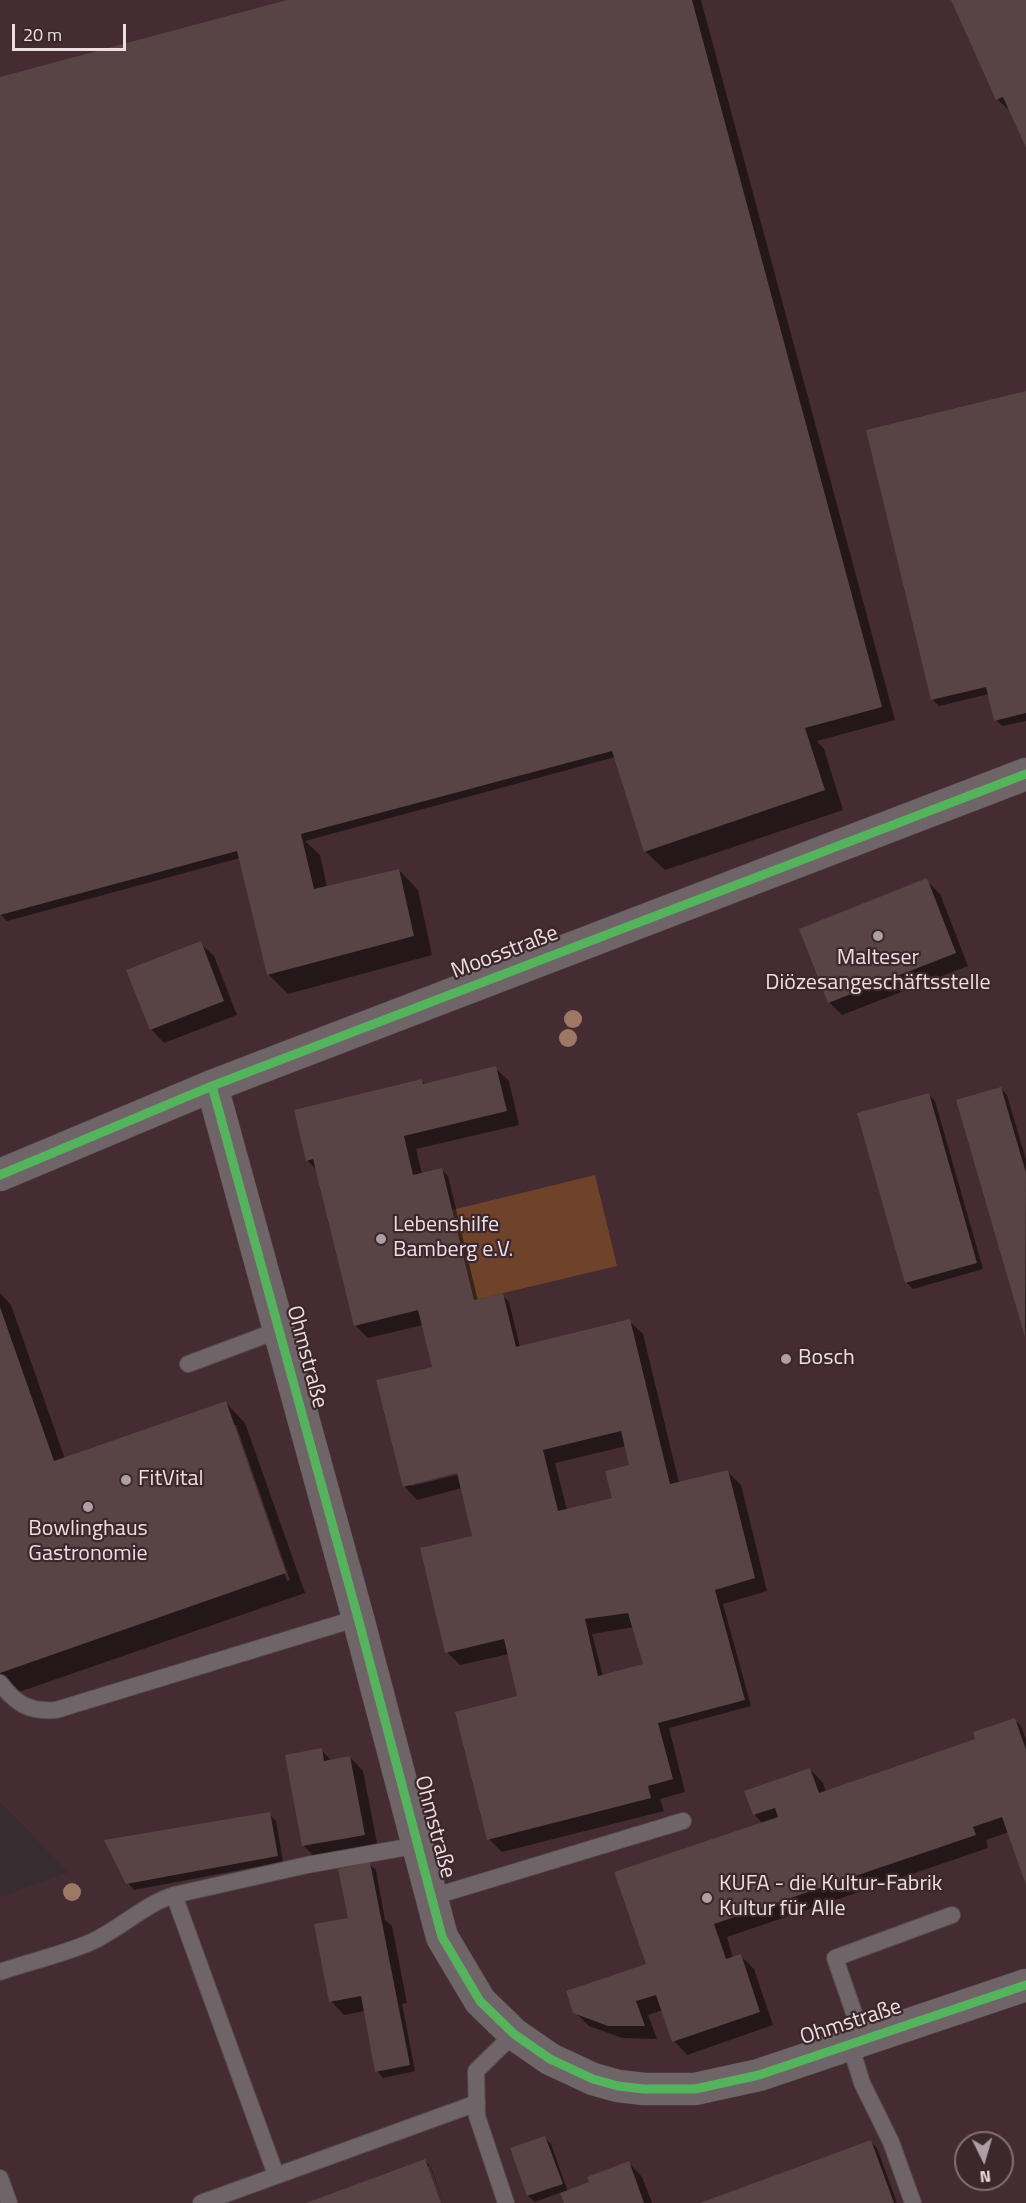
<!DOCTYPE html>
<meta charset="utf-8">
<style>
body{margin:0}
#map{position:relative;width:1026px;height:2203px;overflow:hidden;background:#372c2f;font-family:"Titillium Web",sans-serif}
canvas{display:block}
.north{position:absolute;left:954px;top:2131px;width:60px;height:60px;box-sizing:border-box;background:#3c272d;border:2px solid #827075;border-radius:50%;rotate:175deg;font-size:16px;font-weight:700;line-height:24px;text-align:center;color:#ecdde1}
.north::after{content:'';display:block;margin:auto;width:21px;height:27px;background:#ad9fa3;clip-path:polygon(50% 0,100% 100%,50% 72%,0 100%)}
.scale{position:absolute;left:12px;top:24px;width:114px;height:27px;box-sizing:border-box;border:3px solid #ecdde1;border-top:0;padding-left:8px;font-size:18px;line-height:21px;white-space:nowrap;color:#ecdde1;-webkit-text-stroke:4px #3c272d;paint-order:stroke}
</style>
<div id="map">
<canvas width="1026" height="2203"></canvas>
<div class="north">N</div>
<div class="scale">20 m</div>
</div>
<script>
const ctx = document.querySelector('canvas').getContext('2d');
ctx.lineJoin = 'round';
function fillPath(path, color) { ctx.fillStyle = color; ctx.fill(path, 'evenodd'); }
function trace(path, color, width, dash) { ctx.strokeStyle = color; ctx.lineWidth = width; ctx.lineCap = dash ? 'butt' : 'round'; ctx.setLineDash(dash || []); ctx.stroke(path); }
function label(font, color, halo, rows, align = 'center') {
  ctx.font = font + ' "Titillium Web",sans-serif'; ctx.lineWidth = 4.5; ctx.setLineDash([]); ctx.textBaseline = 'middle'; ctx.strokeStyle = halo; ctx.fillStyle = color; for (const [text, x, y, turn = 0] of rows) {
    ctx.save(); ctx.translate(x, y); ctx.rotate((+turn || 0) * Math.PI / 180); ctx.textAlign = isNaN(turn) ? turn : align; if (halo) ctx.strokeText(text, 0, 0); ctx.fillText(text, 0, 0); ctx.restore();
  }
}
fillPath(new Path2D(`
 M0 0H1026V2203H0V1897L68 1872 0 1802ZM966 2143H1002V2179H966Z`), '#452b32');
fillPath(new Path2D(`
 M595 1175 617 1266 474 1300 452 1210Z`), '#6f4329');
fillPath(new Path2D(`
 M293 0H701L895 720 817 741 824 749 843 810 665 870 645 851 615 757 305 841 320 855 327 887 399 870 418 890 432 955 288 994 269 975 240 858 7 921 0 914V78Z
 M953 0H1026V144L1011 112 997 99Z
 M1026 393V721L1002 726 996 720 989 694 939 706 932 699Z
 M926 880 940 894 968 966 842 1015 829 1002Z
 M200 943 214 956 237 1015 164 1043 151 1029Z
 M495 1068 509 1081 519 1125 416 1149 422 1174 441 1170 448 1176 478 1301 502 1295 509 1302 520 1347 629 1321 643 1334 679 1483 728 1472 741 1485 767 1591 723 1604 751 1706 669 1728 685 1792 660 1799 664 1811 502 1852 489 1839 519 1697 509 1654 460 1665 447 1652 474 1537 462 1488 417 1500 404 1486 433 1368 423 1325 368 1338 355 1325 317 1170 307 1160 421 1080 426 1085ZM626 1446 631 1466 613 1499 567 1510 555 1463ZM464 1470 465 1473 411 1486V1483ZM634 1627 644 1666 603 1676 592 1634Z
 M1001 1089 1007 1095 1026 1160V1333L958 1101Z
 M929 1095 935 1101 983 1269 913 1289 906 1282Z
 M0 1293 11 1305 65 1459 226 1403 245 1423 305 1593 19 1692 0 1673ZM233 1425H236L290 1580 287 1581Z
 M1015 1720 1021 1726 1026 1740V1881L1009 1832 986 1840 988 1848 727 1937 733 1958 740 1955 754 1969 773 2025 687 2055 674 2041 663 2010 648 2015 657 2039 622 2038 589 2026 575 2012 648 1965 763 1824 754 1814 810 1769 823 1783 826 1792 975 1741Z
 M321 1750 332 1761 350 1757 363 1771 378 1848 317 1859 304 1846 287 1756Z
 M269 1814 276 1821 283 1862 134 1890 128 1883Z
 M369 1864 376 1870 385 1920 392 1926 407 2003 402 2004 415 2071 383 2078 377 2071 365 2011 344 2015 331 2001 349 1919Z
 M545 2138 551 2144 568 2192 591 2183 629 2163 642 2177 652 2203H566L562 2192 535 2202 528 2196 512 2149Z
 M871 2142 877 2148 897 2203H703Z
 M425 2161 431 2167 444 2203 430 2166H426L440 2203H309Z`), '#0007');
fillPath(new Path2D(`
 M287 0H692L882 707 805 728 825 790 644 852 612 751 301 834 314 889 399 869 414 936 267 975 237 851 0 915V77Z
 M951 0H1026V148L1003 97 996 100Z
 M1026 391V713L994 721 986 687 931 700 866 430Z
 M927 878 956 953 828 1003 799 929Z
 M201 941 224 1001 150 1030 126 970Z
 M496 1066 507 1111 404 1136 413 1175 442 1168 474 1300 503 1293 516 1347 630 1319 670 1484 728 1470 755 1578 715 1590 745 1700 658 1723 673 1779 648 1786 651 1798 487 1840 455 1712 517 1696 504 1639 445 1653 420 1548 472 1536 457 1473 403 1487 376 1380 432 1367 418 1310 354 1326 313 1159 306 1161 294 1110 422 1079 423 1084ZM621 1431 629 1465 605 1471 612 1498 558 1511 543 1450ZM628 1613 643 1664 598 1676 585 1619Z
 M1001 1087 1026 1173 1025 1337 956 1100Z
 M929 1093 977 1263 905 1283 857 1113Z
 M0 1307 54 1461 226 1401 286 1573 0 1673Z
 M1015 1718 1026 1750V1885L1002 1817 973 1827 976 1835 714 1924 726 1959 741 1954 760 2012 672 2042 656 1995 636 2001 645 2026H608L573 2013 566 1991 646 1964 614 1872 778 1817 775 1808 753 1815 744 1791 810 1768 819 1793 975 1739 973 1732Z
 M322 1748 324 1761 350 1756 365 1835 302 1846 285 1755Z
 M270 1812 278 1856 126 1884 104 1840Z
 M370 1862 410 2065 375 2072 361 1996 329 2002 314 1924 348 1918 338 1869Z
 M545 2136 563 2184 527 2196 510 2148Z
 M871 2140 894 2203H700Z
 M425 2159 441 2203H306Z
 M629 2161 644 2203H564L560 2193 589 2182 587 2177Z`), '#584444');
const lane = new Path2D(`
 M188 1364 279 1330
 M0 1683C16 1704 29 1712 56 1710L358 1618
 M174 1895 276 2175
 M432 1897 683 1821
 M0 1972C29 1962 60 1955 89 1943 119 1930 143 1905 174 1895L307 1865 419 1845
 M863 2039 835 1958 952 1915
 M850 2044 862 2083 891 2142 913 2203
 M0 2178 9 2203
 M201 2203 477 2103
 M506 2203 477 2116 476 2071 514 2034`);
const street = new Path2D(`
 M212 1086 358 1618 442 1937 480 2001 514 2034 550 2059 593 2079 618 2086 644 2089H695L759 2075 1026 1985
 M0 1175 212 1086 1026 774`);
trace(lane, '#544a4c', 18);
trace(street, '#544a4c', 33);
trace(lane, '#6f6568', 16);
trace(street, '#6f6568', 32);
trace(new Path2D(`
 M212 1086 358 1618 442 1937 480 2001 514 2034 550 2059 593 2079 618 2086 644 2089H695L759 2075 1026 1985
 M0 1175 212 1086 1026 774`), '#56b35d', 9);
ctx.fillStyle = '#9e7865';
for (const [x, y] of [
 [573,1019],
 [568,1038],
 [72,1892]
]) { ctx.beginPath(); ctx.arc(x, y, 9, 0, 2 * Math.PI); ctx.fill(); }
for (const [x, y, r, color] of [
 [878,936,6,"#ad9fa3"],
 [381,1239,6,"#ad9fa3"],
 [786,1359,6,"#ad9fa3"],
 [126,1480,6,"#ad9fa3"],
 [88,1507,6,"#ad9fa3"],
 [707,1898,6,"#ad9fa3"]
]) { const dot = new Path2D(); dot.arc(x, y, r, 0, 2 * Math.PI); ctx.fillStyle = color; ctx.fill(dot); trace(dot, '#3c272d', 2); }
label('22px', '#ecdde1', '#3c272d', [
 ["Moosstraße",505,953,-21],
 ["Ohmstraße",306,1357,75],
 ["Ohmstraße",434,1827,75],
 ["Ohmstraße",851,2023,-18]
]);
label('22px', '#ecdde1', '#3c272d', [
 ["Malteser",878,959,"center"],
 ["Diözesangeschäftsstelle",878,984,"center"],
 ["Lebenshilfe",393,1226],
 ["Bamberg e.V.",393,1251],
 ["Bosch",798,1359],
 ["FitVital",138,1480],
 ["Bowlinghaus",88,1530,"center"],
 ["Gastronomie",88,1555,"center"],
 ["KUFA - die Kultur-Fabrik",719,1885],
 ["Kultur für Alle",719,1910]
], 'left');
</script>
